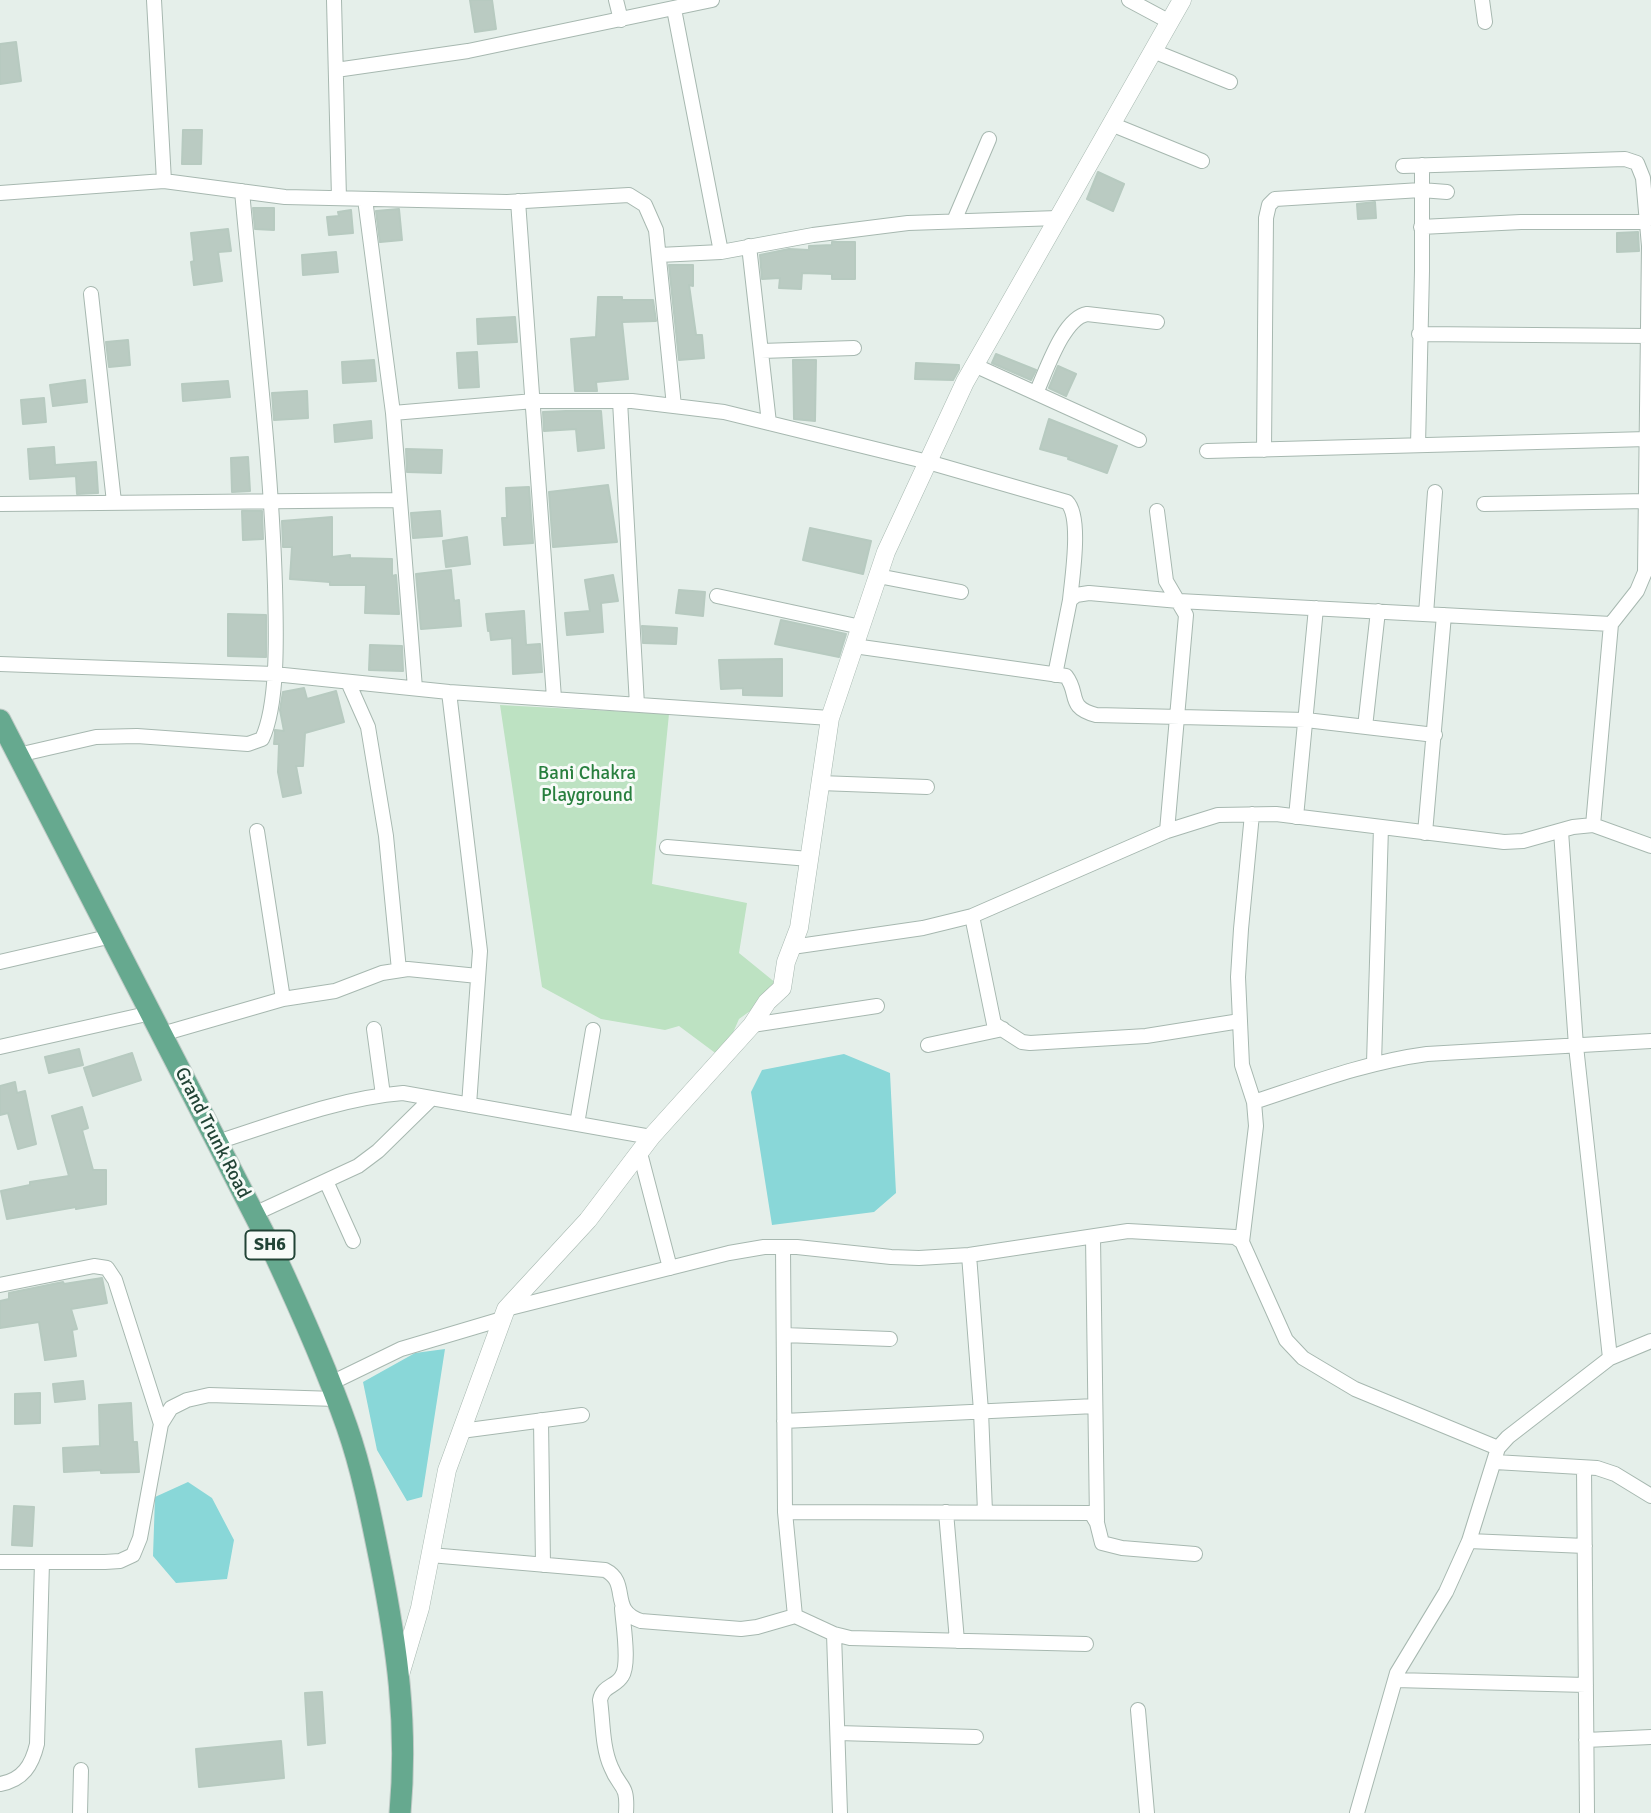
<!DOCTYPE html>
<style>
body{margin:0}
canvas{display:block;background:#e5efea}
</style>
<canvas width="1651" height="1813"></canvas>
<script>
const ctx = document.querySelector('canvas').getContext('2d');
ctx.lineJoin = 'round';
function fillPath(path, color) { ctx.fillStyle = color; ctx.fill(path, 'evenodd'); }
function trace(path, color, width, dash) { ctx.strokeStyle = color; ctx.lineWidth = width; ctx.lineCap = dash ? 'butt' : 'round'; ctx.setLineDash(dash || []); ctx.stroke(path); }
function label(font, color, halo, rows, align = 'center') {
  ctx.font = font + ' Signika,sans-serif'; ctx.lineWidth = 6; ctx.setLineDash([]); ctx.textBaseline = 'middle'; ctx.strokeStyle = halo; ctx.fillStyle = color; for (const [text, x, y, turn = 0] of rows) {
    ctx.save(); ctx.translate(x, y); ctx.rotate((+turn || 0) * Math.PI / 180); ctx.textAlign = isNaN(turn) ? turn : align; if (halo) ctx.strokeText(text, 0, 0); ctx.fillText(text, 0, 0); ctx.restore();
  }
}
fillPath(new Path2D(`
 M500 705 669 714 652 884 747 903 739 953 782 988 739 1019 722 1058 679 1026 665 1030 601 1019 542 987Z`), '#bde2c2');
fillPath(new Path2D(`
 M844 1054 890 1073 896 1193 874 1212 772 1225 751 1092 762 1070Z
 M445 1349 422 1497 407 1501 377 1450 363 1382 415 1353Z
 M188 1482 212 1498 234 1540 227 1579 176 1583 153 1556 155 1497Z`), '#89d7d8');
const building = new Path2D(`
 M470 0H492L496 29 475 32Z
 M16 42 21 81 0 84V44Z
 M183 130H202L201 164H182Z
 M1098 172 1124 184 1113 211 1087 199Z
 M1375 202 1376 218 1358 219 1357 204Z
 M253 208H274V230L255 229Z
 M399 209 402 240 380 242 376 211Z
 M351 210 353 233 329 235 327 217 339 216 338 212Z
 M228 229 231 251 218 252 222 281 194 285 191 262 194 261 191 233Z
 M1638 232 1639 251 1617 252V233Z
 M832 242H855V279H832V274L802 273 801 289 779 288 780 278 762 279 760 255 789 249 809 250V246L832 245Z
 M336 252 338 272 303 275 302 255Z
 M669 265H693V286L689 285 696 335H702L704 358 679 360Z
 M598 297H622V300H653L656 321 622 322 628 379 596 382 597 391H575L571 339 596 337Z
 M515 317 517 342 478 344 477 319Z
 M128 340 130 365 109 367 106 342Z
 M477 352 479 387 459 388 457 353Z
 M996 354 1036 370 1031 380 992 363Z
 M374 360 376 381 343 383 342 362Z
 M793 360H816L815 421 794 419Z
 M916 363 959 365V369L953 380 915 379Z
 M1058 366 1076 374 1066 396 1049 388Z
 M85 380 87 402 53 406 50 385Z
 M228 381 230 397 183 401 182 384Z
 M307 391 308 418 274 420 272 393Z
 M44 398 46 422 23 424 21 400Z
 M566 411H601L604 448 578 451 576 429 544 431 543 412Z
 M1049 419 1117 446 1107 473 1068 459 1069 457 1040 449Z
 M371 421 372 438 335 442 334 425Z
 M54 447 55 465 96 462 98 493 77 494 76 476 30 479 28 449Z
 M406 449 442 450 441 473 407 472Z
 M248 457 250 491 232 492 231 458Z
 M608 485 617 542 553 547 549 492Z
 M529 487 533 543 504 545 502 518H507L506 488Z
 M242 511H262L263 539 243 540Z
 M440 511 442 536 413 538 411 513Z
 M332 517V557L350 555V558L392 559V576L396 575 399 614 365 613 366 585H330V582L290 579 292 547H283L282 521Z
 M810 528 871 541 863 574 803 560Z
 M467 537 470 564 446 567 443 541Z
 M451 570 454 601 459 600 461 626 421 629 416 574Z
 M613 575 618 601 601 603 603 632 567 635 565 613 590 611 585 580Z
 M679 590 705 592 703 616 676 613Z
 M524 611 526 645 540 644 542 672 513 674 512 638 491 640 490 631H488L486 614Z
 M228 614 266 615V657L228 656Z
 M781 620 846 634 839 657 775 644Z
 M642 626 677 628 676 644 643 643Z
 M370 645 402 646 403 671 369 670Z
 M782 659V696L743 695V688L721 689 719 660Z
 M304 688 307 699 336 691 344 722 305 733 303 766H296L301 793 283 797 278 772 279 744H274L275 733V730L284 731 280 710 283 692Z
 M79 1049 83 1065 49 1073 45 1057Z
 M132 1053 141 1080 93 1096 84 1068Z
 M15 1082 17 1093 25 1091 36 1144 18 1149 8 1113 0 1115V1086Z
 M82 1107 88 1128 82 1130 93 1170H106V1204L76 1209V1207L7 1219 1 1191 30 1185V1182L69 1176 52 1116Z
 M102 1278 107 1303 71 1309 77 1329 72 1330 76 1356 45 1360 39 1322 0 1328V1301L9 1299V1293L63 1282 64 1284Z
 M83 1381 85 1399 55 1402 53 1384Z
 M40 1393V1423L15 1424V1394Z
 M131 1403 133 1442H137L139 1472 101 1473V1470L64 1472 63 1448 100 1446 99 1405Z
 M14 1506 34 1507 32 1546 12 1545Z
 M322 1692 325 1743 308 1745 305 1693Z
 M281 1741 284 1778 199 1787 196 1749Z`);
fillPath(building, '#bacbc2');
trace(building, '#b7cac0', 2);
const minor = new Path2D(`
 M154 0 164 181
 M334 0 339 198
 M616 0 621 20
 M1129 0 1170 22
 M1482 0 1485 22
 M674 9 721 252
 M1153 51 1230 82
 M336 70 468 51 712 0
 M1111 124 1202 161
 M1403 166 1625 159 1637 163 1643 178 1649 246 1645 572 1637 591 1611 624 1593 825
 M0 193 164 181 285 197 507 202 629 195 645 205 656 230 674 406
 M365 199 393 413 415 688
 M518 201 554 698
 M954 221 989 139
 M1421 227 1521 222H1640L1651 218
 M749 246 769 423
 M659 255 721 252 813 235 908 223 1058 218
 M91 294 114 502
 M1419 334 1649 336
 M761 351 854 348
 M974 365 1139 440
 M1036 393C1046 372 1063 318 1087 314L1157 322
 M620 401 637 705
 M393 413 534 401H632L724 412 928 462 1067 502C1082 517 1072 578 1070 600
 M1418 445 1422 271V165
 M1264 450 1266 218 1269 205 1275 199 1421 190 1447 192
 M1207 451 1647 439
 M0 504 400 500
 M1484 504 1647 501
 M1157 511 1166 581 1186 615 1167 831
 M878 576 961 592
 M717 596 861 627
 M1426 614 1435 492
 M854 646 1066 676C1080 694 1066 707 1096 715L1306 720 1435 735
 M0 664 274 674 449 692 830 718
 M1055 675 1070 600 1076 595 1089 593 1179 601 1611 624
 M348 682 368 727 386 836 399 970
 M449 692 480 951 469 1105
 M1365 727 1378 611
 M18 755 96 737 137 736 248 744 262 739C279 703 276 627 275 586 271 454 254 323 242 191
 M820 783 927 787
 M1296 817 1316 608
 M257 831 283 999
 M1561 831 1576 1046 1610 1358
 M1425 833 1444 615
 M667 847 809 859
 M972 916 994 1024 1022 1042 1030 1043 1146 1036 1240 1021
 M792 947 923 928 972 916 1167 831 1218 815 1276 814 1504 842 1523 841 1573 827 1593 825 1651 846
 M0 962 112 936
 M752 1025 877 1006
 M374 1029 383 1095
 M162 1034 283 999 335 991 382 973 408 969 478 976
 M928 1045 1003 1029
 M0 1047 151 1013
 M1374 1063 1381 827
 M1254 1102C1312 1083 1367 1062 1427 1054L1651 1041
 M577 1124 593 1030
 M217 1142C277 1123 340 1098 403 1093L651 1137
 M640 1153 670 1268
 M326 1181 353 1241
 M254 1214 358 1166 378 1151 432 1098
 M1093 1237 1097 1521
 M1242 1242 1256 1126 1254 1102 1242 1065 1238 977 1241 929 1252 814
 M783 1247 785 1512 795 1616 834 1634 850 1638 1086 1644
 M969 1255 981 1411 985 1512
 M0 1285 94 1266 107 1268 115 1280 161 1424
 M506 1309 729 1253 764 1247H797L891 1257 919 1258 969 1255 1128 1231 1235 1237 1242 1242 1286 1340 1303 1358 1355 1389 1498 1448
 M784 1335 890 1339
 M331 1383 401 1349 502 1319
 M541 1420 543 1565
 M784 1421 1095 1406
 M461 1431 582 1415
 M1495 1462 1597 1468 1615 1474 1651 1496
 M1584 1468 1587 1813
 M785 1512 1091 1513 1097 1523 1102 1543 1122 1548 1195 1554
 M946 1512 957 1641
 M1469 1541 1585 1546
 M430 1555 605 1570C631 1583 608 1610 641 1621L741 1629 757 1627 795 1616
 M0 1562H105L120 1561 133 1555 140 1538 161 1424 171 1408 187 1400 209 1395 336 1399
 M622 1608C623 1624 630 1664 622 1676 616 1687 603 1685 600 1700 603 1721 602 1747 611 1767 620 1790 628 1782 626 1813
 M834 1634 840 1813
 M1395 1680 1586 1685
 M1138 1710 1147 1813
 M838 1733 976 1737
 M1586 1740 1651 1737
 M0 1784C23 1780 32 1765 37 1744L42 1562
 M80 1813 81 1770
 M1357 1813 1397 1673 1446 1592 1469 1541 1498 1448 1508 1437 1610 1358 1651 1341`);
const tertiary = new Path2D(`
 M400 1675 420 1608 447 1470 506 1309 588 1220 651 1137 752 1025 767 1002 782 988 786 962 799 928 830 718 886 552 965 382 1182 0`);
const primary = new Path2D(`
 M0 720 273 1251C300 1309 326 1367 347 1427 362 1470 371 1516 380 1561 397 1647 408 1724 400 1813`);
trace(minor, '#a7b8b0', 16);
trace(tertiary, '#a7b8b0', 19);
trace(primary, '#c1cbc7', 23);
trace(minor, '#fff', 14);
trace(tertiary, '#fff', 18);
trace(primary, '#66a98f', 21);
for (const [x, y, w] of [
 [270,1245,49]
]) { const box = new Path2D(); box.roundRect(x - w / 2, y - 14.5, w, 29, 5); ctx.fillStyle = '#f7fbf8'; ctx.fill(box); trace(box, '#224436', 2); }
label('bold 18px', '#224436', null, [
 ["SH6",270,1245]
]);
label('19px', '#287f3e', '#f7fbf8', [
 ["Bani Chakra",587,774],
 ["Playground",587,796]
]);
label('19px', '#224436', '#f7fbf8', [
 ["Grand Trunk Road",212,1133,63]
]);
</script>
